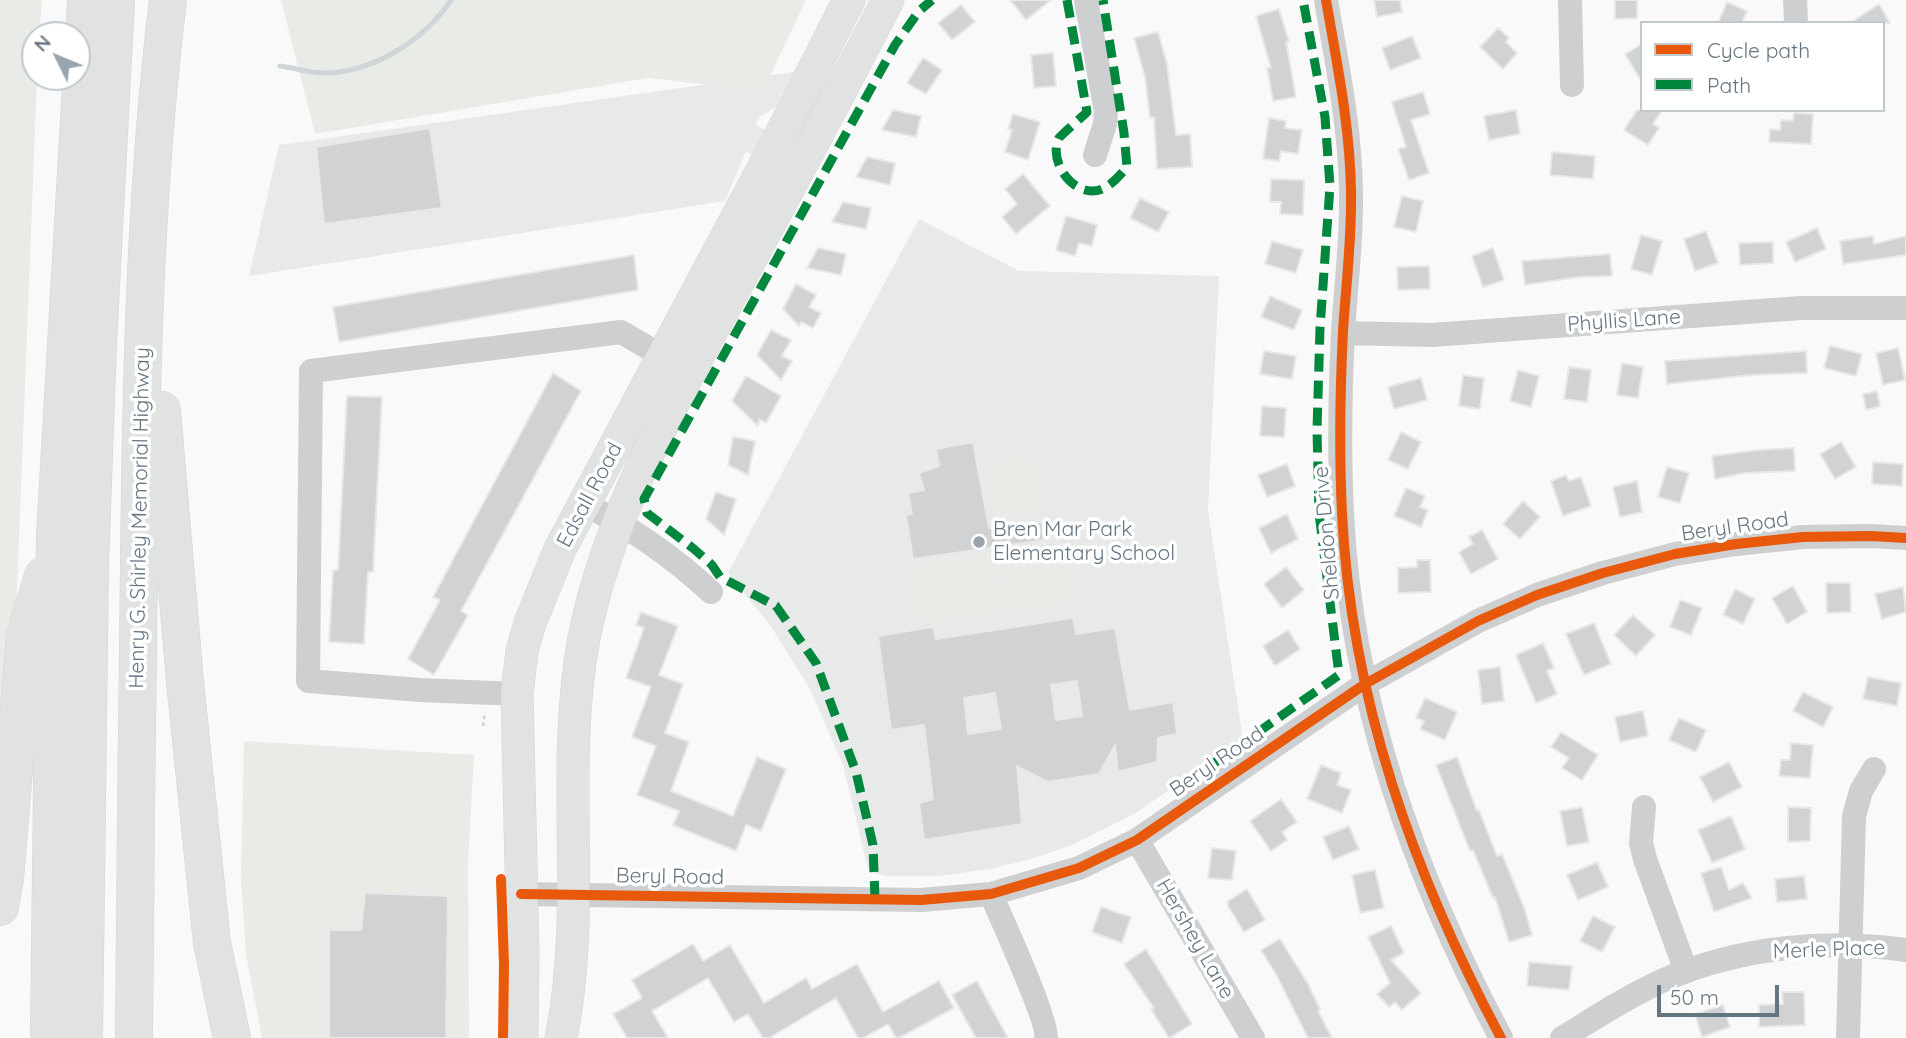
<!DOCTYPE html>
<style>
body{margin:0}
#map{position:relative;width:1906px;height:1038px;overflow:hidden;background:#f9f9f9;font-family:Quicksand,sans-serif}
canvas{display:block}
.legend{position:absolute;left:1640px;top:21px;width:245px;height:91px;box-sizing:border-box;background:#fff;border:2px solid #c1c8cd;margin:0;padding:9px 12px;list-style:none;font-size:21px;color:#657683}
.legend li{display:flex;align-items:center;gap:14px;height:35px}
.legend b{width:35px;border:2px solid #c1c8cd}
.north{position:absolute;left:21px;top:21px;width:70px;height:70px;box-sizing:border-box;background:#fff;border:2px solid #c1c8cd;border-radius:50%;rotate:313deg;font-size:19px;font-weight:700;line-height:28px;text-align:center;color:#657683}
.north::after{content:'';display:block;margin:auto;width:24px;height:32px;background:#99a4ac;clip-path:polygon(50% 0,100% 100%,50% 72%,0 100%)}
.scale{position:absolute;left:1657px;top:985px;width:122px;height:32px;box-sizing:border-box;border:4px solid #657683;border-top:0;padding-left:9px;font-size:21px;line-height:24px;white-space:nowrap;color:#657683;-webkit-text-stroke:5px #fff;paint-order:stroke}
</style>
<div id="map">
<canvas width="1906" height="1038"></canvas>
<ul class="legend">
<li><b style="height:9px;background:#e8590c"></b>Cycle path</li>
<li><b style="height:9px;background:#00873e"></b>Path</li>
</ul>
<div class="north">N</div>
<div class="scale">50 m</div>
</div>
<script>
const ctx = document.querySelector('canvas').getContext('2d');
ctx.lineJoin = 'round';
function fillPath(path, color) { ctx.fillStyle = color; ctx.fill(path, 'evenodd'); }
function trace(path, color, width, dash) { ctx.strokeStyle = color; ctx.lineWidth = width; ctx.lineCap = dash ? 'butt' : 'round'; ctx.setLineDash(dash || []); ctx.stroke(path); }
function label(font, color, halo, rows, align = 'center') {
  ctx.font = font + ' Quicksand,sans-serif'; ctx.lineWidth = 7; ctx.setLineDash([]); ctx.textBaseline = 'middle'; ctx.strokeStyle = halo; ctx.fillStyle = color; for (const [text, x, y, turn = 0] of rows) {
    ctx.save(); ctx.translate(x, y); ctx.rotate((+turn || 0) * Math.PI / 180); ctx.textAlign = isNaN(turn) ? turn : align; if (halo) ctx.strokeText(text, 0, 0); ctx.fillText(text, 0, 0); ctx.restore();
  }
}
fillPath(new Path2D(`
 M794 72 775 108 760 116 756 125 768 131 755 156 746 151 725 201 249 276 279 145Z
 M919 219 1019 271 1219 276 1208 511 1243 740 1134 814 1072 845 1034 858 990 869 939 876H885L871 872 867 865 843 765 810 689 770 625 728 573Z`), '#e8e9e9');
fillPath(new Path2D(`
 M0 0H42L39 35H35V77H37L12 718 0 807Z
 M281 0H806L763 91 648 78 315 134Z
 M1032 455 1040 514 999 520 990 462Z
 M1074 549 1082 602 1006 614 998 561Z
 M991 552 1000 613 920 626 911 564Z
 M244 741 474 755 468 864 469 1038H262L246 955 241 881Z`), '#e8ebe6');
trace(new Path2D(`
 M280 66C296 68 313 74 329 73 377 70 425 39 451 0`), '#ced6d9', 5);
const building = new Path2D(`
 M1010 0H1051L1026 20Z
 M1374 0H1400L1402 12 1377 17Z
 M1615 0H1637V18L1615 19Z
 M1727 2 1747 11 1742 23H1718Z
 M1879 4 1890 23H1850Z
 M961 5 975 22 952 40 938 23Z
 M1279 9 1289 42H1286L1296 97 1273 101 1267 68H1271L1256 16Z
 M1498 28 1509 38 1506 42 1517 53 1503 69 1480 47Z
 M1158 32 1167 64 1176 135 1190 134 1192 167 1157 169 1154 117 1150 118 1145 77 1134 38Z
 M1412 36 1421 58 1390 70 1382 48Z
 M1642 44V82L1625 54Z
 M1053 53 1056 86 1034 88 1031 55Z
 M923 58 942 70 926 94 907 83Z
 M1423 92 1430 114 1411 120 1429 173 1409 180 1398 149 1406 147 1392 102Z
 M893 110 921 116 916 137 882 130Z
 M1516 110 1520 134 1489 140 1484 116Z
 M1637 110H1662L1653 124 1659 128 1648 145 1624 130Z
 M1794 113 1813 114 1811 144 1769 142 1770 129 1780 130 1781 120 1793 121Z
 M1013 114 1040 122 1028 160 1005 152 1012 130 1008 129Z
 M1269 118 1286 121 1285 128 1302 130 1298 154 1281 151 1279 161 1263 159Z
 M430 128 442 208 324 224 316 147Z
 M1552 152 1595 156 1593 179 1550 175Z
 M867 157 895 163 890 185 856 177Z
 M1023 174 1050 206 1016 234 1002 217 1017 204 1005 189Z
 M1271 179 1304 180 1303 215 1280 214 1281 202H1270Z
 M1402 196 1423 201 1416 232 1394 227Z
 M1140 198 1169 212 1158 232 1130 218Z
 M843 202 871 208 866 229 832 222Z
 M1066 216 1097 225 1092 246 1079 243 1075 256 1056 250Z
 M1817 228 1826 249 1795 262 1786 242Z
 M1706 231 1718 263 1695 271 1684 239Z
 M1641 235 1662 241 1652 275 1631 269Z
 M1873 236 1874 244 1906 236V255L1843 264 1840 241Z
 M1272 241 1303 250 1296 273 1265 264Z
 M1773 242V263L1740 265 1739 243Z
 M818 248 846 254 841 275 807 268Z
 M1493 248 1504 280 1483 287 1472 256Z
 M1610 254 1612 276 1579 277 1525 285 1522 261Z
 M634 255 638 290 339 342 333 307Z
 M1429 266 1430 289 1398 290 1397 267Z
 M796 284 816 295 809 307 821 313 813 328 801 322 799 326 783 309Z
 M1270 296 1302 310 1294 330 1261 317Z
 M771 330 791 340 782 356 792 361 781 380 757 355Z
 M1830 346 1862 354 1856 376 1824 368Z
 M1898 348 1905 380 1883 385 1876 353Z
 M1264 351 1296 356 1292 379 1260 374Z
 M1806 351 1807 373 1751 375 1667 384 1665 361Z
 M1622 363 1643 367 1638 398 1617 395Z
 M1569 367 1591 370 1587 402 1564 399Z
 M1518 370 1539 376 1531 407 1510 401Z
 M553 373 581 391 461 611 468 615 434 675 408 659 440 600 433 597Z
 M1463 375 1484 378 1480 409 1459 406Z
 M746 376 781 396 766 423 759 419 758 426 732 401Z
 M1421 378 1427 400 1394 409 1388 387Z
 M1877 391 1880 406 1866 410 1863 394Z
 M347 396 382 397 373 572H368L364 644 329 642 333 570H338Z
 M1262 406 1286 408 1284 437 1260 436Z
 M1401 432 1421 442 1408 469 1388 460Z
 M733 437 755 441 748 475 728 465Z
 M973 442 989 528 1042 522 1044 540 913 559 906 515 912 514 908 493 924 490 919 473 939 466 936 449Z
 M1841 442 1856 467 1835 479 1820 454Z
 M1794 448 1795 471 1745 473 1715 479 1712 456 1758 450Z
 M1873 462 1903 464 1902 486 1872 484Z
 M1287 464 1295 486 1267 497 1258 475Z
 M1667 467 1689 473 1680 503 1658 497Z
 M1566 475 1569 481 1581 477 1591 506 1563 516 1551 481Z
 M1637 481 1642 512 1620 517 1613 487Z
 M1406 488 1425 496 1420 507 1428 510 1421 527 1394 516Z
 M716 492 736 499 724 535 706 519Z
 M1523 501 1540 517 1520 539 1503 524Z
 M1287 514 1298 539 1271 553 1259 528Z
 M1482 530 1498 559 1471 574 1459 552 1473 544 1469 537Z
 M1417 560H1430L1431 592 1398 593V568L1417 567Z
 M1286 567 1304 590 1282 608 1264 584Z
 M1826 583H1850L1851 612 1827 613Z
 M1793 586 1807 612 1787 624 1772 598Z
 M1903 587 1906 612 1882 619 1875 594Z
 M1735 589 1755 599 1743 624 1723 615Z
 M1680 600 1702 608 1691 635 1670 627Z
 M641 612 678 626 659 675 683 684 665 733 689 742 671 791 733 816 757 757 786 769 761 831 746 825 736 851 673 825 679 811 637 795 656 746 632 737 651 687 626 678 644 628 636 625Z
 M1633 615 1655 635 1636 656 1614 635Z
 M1073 618 1076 634 1115 628 1130 710 1173 702 1177 734 1158 738 1157 762 1118 772 1115 745 1099 774 1047 782 1017 766 1022 824 924 840 919 803 933 799 924 725 891 730 878 636 933 627 936 639ZM1077 681 1082 716 1056 720 1051 685ZM995 693 1001 729 968 734 964 698Z
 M1594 623 1611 664 1584 675 1566 634Z
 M1288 630 1300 649 1275 666 1263 646Z
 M1543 643 1554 668 1547 671 1557 694 1536 703 1516 655Z
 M1500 667 1504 701 1482 704 1478 670Z
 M1868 677 1901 683 1897 706 1863 699Z
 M1803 692 1833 707 1823 727 1793 711Z
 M1425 698 1457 712 1445 740 1420 729 1424 721 1416 718Z
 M1643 711 1648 736 1620 742 1615 717Z
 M1679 718 1706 730 1696 752 1669 740Z
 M1561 732 1598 755 1582 780 1562 768 1569 758 1551 747Z
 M1791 743 1813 745 1810 778 1779 776 1781 760H1790Z
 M1457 757 1477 811 1479 810 1497 856 1502 854 1525 910 1532 935 1509 942 1495 897 1493 898 1473 850 1470 851 1436 765Z
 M1729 762 1742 787 1713 802 1700 777Z
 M1321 765 1341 773 1337 785 1351 790 1342 813 1307 799Z
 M1281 799 1297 822 1282 832 1287 840 1271 851 1250 821Z
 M1582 807 1589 842 1567 846 1560 811Z
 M1788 807 1811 808 1810 841 1788 842Z
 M1731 816 1745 849 1712 863 1698 830Z
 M1349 826 1359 849 1333 860 1323 837Z
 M1212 848 1236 851 1232 880 1208 878Z
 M1597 862 1608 887 1578 900 1567 875Z
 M1721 867 1729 890 1743 883 1752 898 1714 912 1701 873Z
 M1375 870 1384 908 1360 913 1352 875Z
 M1804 876 1807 899 1777 902 1775 879Z
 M1247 889 1265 920 1244 932 1228 906V901Z
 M365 893 448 896 446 1038H329V930H361Z
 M1101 907 1131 917 1122 943 1092 932Z
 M1593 916 1615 927 1602 952 1580 941Z
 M1391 926 1404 953 1391 960 1421 993 1402 1010 1395 1002 1389 1007 1377 994 1390 983 1368 937Z
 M1280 939 1308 984 1320 1009 1318 1011 1332 1038H1308L1277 976 1261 950Z
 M693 944 703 961 730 945 764 1003 806 978 812 989 857 964 883 1012 939 981 954 1008 899 1038H896L888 1024 863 1038H858L836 998 769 1038H763L748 1014 734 1022 708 978 652 1011 668 1038H627L613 1014 642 998 632 980Z
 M1146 949 1192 1024 1169 1038 1151 1009 1154 1008 1124 964Z
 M1529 962 1572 966 1569 990 1527 986Z
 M977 981 992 1009 1008 1038H976L952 995Z
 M1782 992H1804L1805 1025 1759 1027V1005L1783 1004Z
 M1723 1005 1730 1027 1702 1037 1695 1014Z`);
fillPath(building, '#d0d2d3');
trace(building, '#e8e8e8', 2);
const major = new Path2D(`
 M522 1038 523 952 517 694 522 651 530 623 560 549 776 144 849 0
 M561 1038C588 906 559 770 584 638 608 517 670 408 728 301 782 201 836 101 888 0`);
const highway = new Path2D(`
 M162 410 185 682 212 943 232 1038
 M0 907 5 879 25 635 43 576
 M49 1038 55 535 86 0
 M84 1038 90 565 98 343 116 0
 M134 1038C135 881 137 723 139 566 141 377 145 188 168 0`);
trace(major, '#d5d6d7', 33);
trace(highway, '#d5d6d6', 38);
trace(new Path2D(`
 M483 726 485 712`), '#cbcccd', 2.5, [3.5, 3.5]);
trace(new Path2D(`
 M1086 0 1106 112 1105 124 1095 155
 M1326 0C1337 64 1350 126 1351 191 1352 238 1346 285 1343 331 1340 392 1339 452 1342 513 1351 700 1414 875 1501 1038
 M1570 0 1572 85
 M1795 0 1796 23
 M1343 333 1432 335 1801 308H1906
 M584 504C632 528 672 556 711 592
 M517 694 420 690 308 681 311 371 621 332 664 357
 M1644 807 1641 843 1645 859 1686 971
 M1137 840 1253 1038
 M521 894 921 900 991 894 1079 868 1137 840 1365 684 1478 621 1537 595 1603 573 1675 554 1736 544 1803 537 1871 536 1906 538
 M991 894C1000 915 1049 1023 1046 1038
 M1562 1038C1595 1018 1628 996 1664 980 1739 947 1826 939 1906 950
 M1848 1038 1854 816 1861 791 1874 769`), '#cecfd0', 24);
trace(major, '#e1e2e2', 32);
trace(highway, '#e1e2e2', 37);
trace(new Path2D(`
 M1067 0 1087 112C1082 117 1061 135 1059 138 1047 163 1076 200 1102 189 1113 184 1120 175 1127 167L1124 133 1103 0
 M1213 764 1339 675 1319 513 1317 430 1320 328 1330 186 1325 117 1303 0
 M875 899 873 845 856 772 816 663 776 606 720 577 712 565 694 549 647 513 644 499 895 45 919 11 932 0`), '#00873e', 9, [18, 9]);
trace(new Path2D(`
 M1326 0C1337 64 1350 126 1351 191 1352 238 1346 285 1343 331 1340 392 1339 452 1342 513 1351 700 1414 875 1501 1038
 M501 879 504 965 503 1038
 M521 894 921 900 991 894 1079 868 1137 840 1365 684 1478 621 1537 595 1603 573 1675 554 1736 544 1803 537 1871 536 1906 538`), '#e8590c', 10);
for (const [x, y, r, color] of [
 [979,542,7,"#99a4ac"]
]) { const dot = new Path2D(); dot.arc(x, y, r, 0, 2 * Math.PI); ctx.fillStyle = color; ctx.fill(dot); trace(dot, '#fff', 2.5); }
label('21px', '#657683', '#fff', [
 ["Phyllis Lane",1624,321,-4],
 ["Edsall Road",590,495,-62],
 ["Henry G. Shirley Memorial Highway",140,518,-89],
 ["Beryl Road",1735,527,-8],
 ["Sheldon Drive",1327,533,-95],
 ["Beryl Road",1217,762,-34],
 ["Beryl Road",670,877,1],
 ["Hershey Lane",1195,939,60],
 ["Merle Place",1829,950,-2]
]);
label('21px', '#657683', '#fff', [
 ["Bren Mar Park",993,530],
 ["Elementary School",993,554]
], 'left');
</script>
